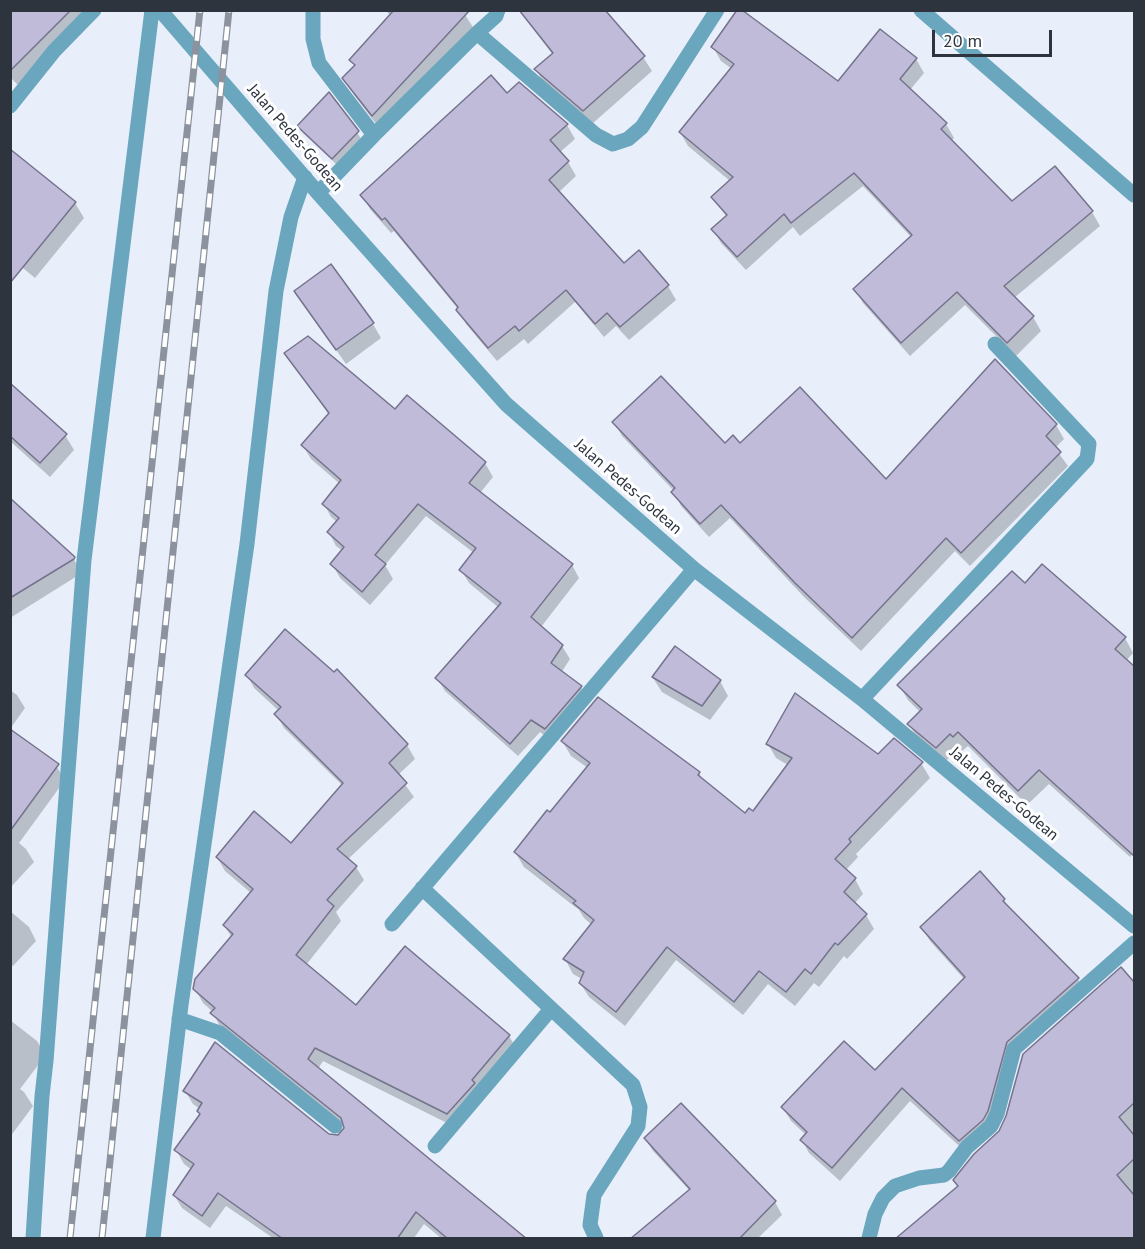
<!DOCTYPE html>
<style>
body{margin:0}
#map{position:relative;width:1145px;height:1249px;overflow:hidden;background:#e8effa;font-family:"PT Sans",sans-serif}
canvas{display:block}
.frame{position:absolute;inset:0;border:12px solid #2d343e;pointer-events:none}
.scale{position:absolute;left:932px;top:30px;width:120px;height:27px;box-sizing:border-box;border:3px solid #2d343e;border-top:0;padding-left:8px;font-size:18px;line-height:21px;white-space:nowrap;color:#2d343e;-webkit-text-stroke:4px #fff;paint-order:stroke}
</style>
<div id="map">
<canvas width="1145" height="1249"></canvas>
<div class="frame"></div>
<div class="scale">20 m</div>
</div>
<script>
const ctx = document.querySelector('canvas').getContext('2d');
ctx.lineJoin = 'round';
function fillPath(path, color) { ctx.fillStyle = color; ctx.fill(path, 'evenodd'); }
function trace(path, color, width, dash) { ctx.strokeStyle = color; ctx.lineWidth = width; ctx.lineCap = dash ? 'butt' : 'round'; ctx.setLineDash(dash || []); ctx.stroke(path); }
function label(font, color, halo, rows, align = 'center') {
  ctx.font = font + ' "PT Sans",sans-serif'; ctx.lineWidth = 6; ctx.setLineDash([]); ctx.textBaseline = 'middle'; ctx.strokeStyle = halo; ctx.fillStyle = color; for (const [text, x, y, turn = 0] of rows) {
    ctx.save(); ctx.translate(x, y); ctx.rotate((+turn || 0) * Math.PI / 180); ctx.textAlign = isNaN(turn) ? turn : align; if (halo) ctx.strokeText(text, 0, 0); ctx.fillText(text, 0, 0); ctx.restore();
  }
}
fillPath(new Path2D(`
 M10 10H84L19 86 10 77Z
 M385 10H462L476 32 383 133 354 95 344 78 355 67 351 60 391 16Z
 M519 10H603L643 57 652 71 592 124 544 84 536 69 553 55Z
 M713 47 839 83 916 59 924 73 910 90 946 124 954 138 951 141 1012 204 1092 212 1100 226 1014 298 1033 317 1041 331 1016 356 965 305 910 356 863 303 855 289 911 237 863 186 800 236 793 227 746 270 721 243 713 229 727 217 712 197 730 181 688 146 680 132 732 69 721 61Z
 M507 95 567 125 575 139 559 153 568 162 576 176 559 192 624 266 639 252 668 286 676 300 629 340 616 326 604 337 575 302 528 344 524 339 497 361 466 324 458 309 394 231 391 233 370 209 362 195Z
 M299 126 357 132 361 139 337 165 303 133Z
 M75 203 84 218 35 278 17 263Z
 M305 306 373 324 381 338 346 364Z
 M286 354 395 411 407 397 485 463 493 477 480 493 572 565 579 578 541 627 562 646 570 659 561 673 581 687 588 700 553 742 540 732 518 756 445 691 437 678 499 608 469 583 461 570 474 553 426 516 385 565 393 579 370 605 340 578 332 564 343 551 336 546 329 532 337 522 331 517 324 504 340 484 311 459 303 446 329 415ZM568 567H572L527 623 525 622Z
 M995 361 1056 425 1064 439 1055 448 1068 466 970 566 955 551 861 651 804 597 730 518 709 537 681 506 674 491 622 436 614 422 725 445H740L886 481Z
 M10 385 65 435 74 450 50 477 10 441Z
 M10 507 73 558 82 573 10 618Z
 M1025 585 1125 638 1133 653 1126 661 1134 668V852L1130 857 1049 784 1027 805 968 746 962 751 959 748 945 762 918 739 909 724 921 713 908 700 899 685Z
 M337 671 407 745 415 759 398 775 414 797 347 860 356 867 364 880 336 912 341 921 306 965 356 1007 406 948 509 1036 517 1050 455 1127 323 1061 318 1069 514 1238H441L424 1224 414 1238H273L226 1206 210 1228 182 1208 174 1195 192 1170 184 1164 176 1150 200 1115 198 1111 200 1109 193 1104 185 1091 328 1135 338 1137 346 1128 220 1027 213 1012 203 1003 195 989 232 938 224 925 251 893 225 871 217 857 291 845 343 786 284 728 276 714 279 711 254 688 247 675 334 674Z
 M653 678 720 681 728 696 710 720 662 692Z
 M10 690 17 695 25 708 10 729Z
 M10 731 57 767 65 780 19 843 26 849 34 862 10 888Z
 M562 741 699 773 704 782 745 815 753 813 788 765 776 758 768 744 879 756 921 763 930 778 856 854 858 857 845 871 855 879 863 894 854 904 866 915 874 929 847 959 844 956 819 987 814 983 795 1006 768 984 743 1015 676 960 625 1026 589 997 580 983 582 979 573 974 565 959 592 925 584 918 579 910 524 867 515 852 588 768 571 756Z
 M980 873 1004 900 1010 910 1078 979 1086 993 1014 1056 995 1125 968 1154 910 1101 840 1181 809 1153 802 1140 806 1135 791 1121 783 1108 875 1072 964 979 930 941 922 927Z
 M10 911 29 927 36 941 13 966 10 964Z
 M1121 969 1134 984V1238H899L959 1187Z
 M10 1020 37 1041 45 1056 20 1089 24 1092 33 1106 10 1137Z
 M645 1138 775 1202 782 1215 758 1238H654L690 1191 653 1151Z`), '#0003');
const building = new Path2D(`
 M10 10H71L10 71Z
 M394 10H470L372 116 342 78 355 65 349 60Z
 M519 10H605L645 56 583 111 534 69 553 53Z
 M737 10H742L838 81 880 29 917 58 900 79 947 123 941 129 1012 201 1055 166 1093 211 1004 286 1034 316 1007 343 957 292 901 343 853 289 912 235 854 173 791 223 784 214 737 257 711 229 727 215 711 197 733 177 679 132 734 64 711 47Z
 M491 75 507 93 519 82 568 124 550 140 569 161 549 180 624 263 639 250 669 285 620 327 607 313 595 324 566 290 519 331 515 326 488 348 456 310 458 307 385 218 382 220 360 195Z
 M329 92 359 131 332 159 297 126Z
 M10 149 76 202 10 283Z
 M331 264 374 323 336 350 294 291Z
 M308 336 395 409 407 395 486 462 469 483 573 564 531 617 563 645 551 663 582 686 545 729 531 720 510 744 435 678 501 603 459 570 476 548 418 504 375 555 386 564 362 592 330 564 344 547 327 532 339 518 322 504 341 480 301 445 329 413 284 353Z
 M995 359 1057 424 1046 436 1061 452 961 553 946 538 852 638 795 583 721 505 700 524 671 492 675 488 612 422 661 376 725 443 733 435 740 443 800 387 886 479Z
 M10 383 67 434 40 463 10 436Z
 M10 498 75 557 74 559 10 598Z
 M1042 564 1126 637 1115 649 1134 666V856L1039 770 1018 791 958 732 953 737 950 734 936 748 907 724 922 709 897 685 1012 571 1025 583Z
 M285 629 334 672 337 669 408 744 389 763 407 783 337 849 357 866 327 900 334 906 296 955 356 1005 405 946 510 1035 472 1080 475 1083 447 1114 315 1048 308 1059 527 1239H448L416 1212 397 1239H283L218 1193 202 1216 173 1195 194 1164 174 1150 200 1114 197 1111 202 1103 183 1091 215 1042 329 1134 338 1135 344 1128 341 1118 210 1013 215 1008 193 989 195 979 233 934 223 925 253 889 216 857 254 811 291 843 343 783 274 714 281 707 245 675Z
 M675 646 721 680 702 706 652 677Z
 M795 693 878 754 894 738 923 762 849 839 851 842 835 859 856 878 844 892 867 914 838 945 835 943 811 974 805 969 786 992 759 971 734 1002 667 947 616 1012 579 983 584 972 563 959 594 920 573 903 576 901 514 852 547 810 550 812 590 763 561 741 598 697 700 772 698 775 745 813 749 808 753 811 792 758 766 744Z
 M10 729 59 764 10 831Z
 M980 871 1005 899 1003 901 1079 978 1007 1042 988 1111 983 1120 959 1141 902 1088 832 1168 800 1140 807 1132 781 1107 844 1041 875 1070 965 977 920 927Z
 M1121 967 1134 982V1103L1119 1117 1134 1135V1159L1117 1175 1134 1195V1239H895L958 1186 953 1180 974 1154 999 1131 1006 1116 1023 1054Z
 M681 1103 776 1201 739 1239H630L690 1189 644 1138Z`);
fillPath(building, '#bfbbd9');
trace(building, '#75728d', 1.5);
trace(new Path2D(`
 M160 10 318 193 506 404 694 569 862 699 1134 926
 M313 10V39L319 63 374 135
 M921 10 1134 195
 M477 33 496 16 498 10
 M10 106 54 51 94 10
 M318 193 374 135 477 33 596 135 613 144 628 139 642 127 717 10
 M862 699 1087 459 1089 444 995 344
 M422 888 633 1085 640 1107 638 1126 594 1195 590 1225 596 1238
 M392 924 694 569
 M179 1019 220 1033 335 1126
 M435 1146 551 1009
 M33 1238 42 1096 46 1061 84 560 152 10
 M153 1238 181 1005 247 544 276 291 291 217 305 177
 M869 1238 875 1214 883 1198 895 1186 919 1178 944 1175 949 1171 967 1147 991 1126 997 1114 1014 1049 1134 943`), '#6aa6bd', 15);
const rail = new Path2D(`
 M70 1238 200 10
 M102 1238 229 10`);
trace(rail, '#8c939e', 7);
trace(rail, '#fff', 4.5, [14]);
label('16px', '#2d343e', '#fff', [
 ["Jalan Pedes-Godean",295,138,49],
 ["Jalan Pedes-Godean",628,487,41],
 ["Jalan Pedes-Godean",1004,794,40]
]);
</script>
